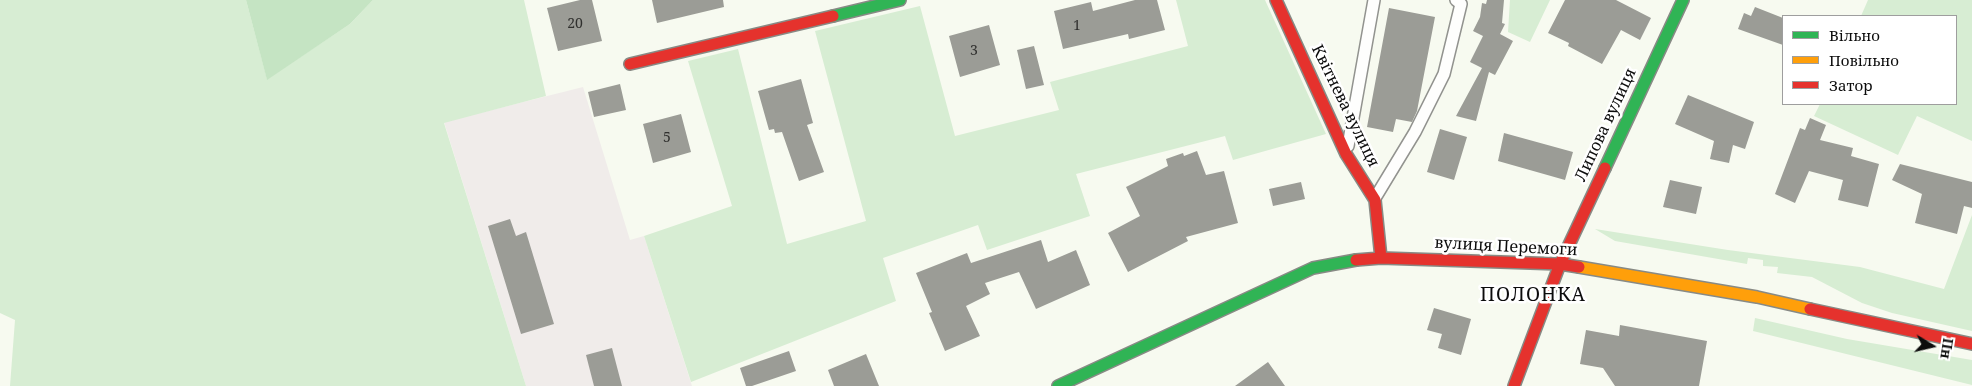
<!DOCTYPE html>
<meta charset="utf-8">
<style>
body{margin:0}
#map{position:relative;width:1972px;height:386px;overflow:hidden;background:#f7faf0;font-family:"Noto Serif",serif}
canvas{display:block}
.legend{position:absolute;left:1782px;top:15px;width:175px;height:90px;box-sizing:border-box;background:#fff;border:1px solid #9e9e9e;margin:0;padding:6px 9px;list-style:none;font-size:15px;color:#0c0c0c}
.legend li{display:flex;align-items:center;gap:10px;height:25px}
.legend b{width:25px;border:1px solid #9e9e9e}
.north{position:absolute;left:1907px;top:321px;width:50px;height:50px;-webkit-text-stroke:4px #fff;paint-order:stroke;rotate:99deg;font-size:14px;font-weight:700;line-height:20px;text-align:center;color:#0c0c0c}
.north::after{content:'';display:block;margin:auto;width:18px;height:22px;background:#0c0c0c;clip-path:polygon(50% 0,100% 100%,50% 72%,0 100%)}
</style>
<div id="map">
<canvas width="1972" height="386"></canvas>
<ul class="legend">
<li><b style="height:6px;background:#30b455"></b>Вільно</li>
<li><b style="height:6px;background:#ff9f0a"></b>Повільно</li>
<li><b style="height:6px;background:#e5322d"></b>Затор</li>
</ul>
<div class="north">Пн</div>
</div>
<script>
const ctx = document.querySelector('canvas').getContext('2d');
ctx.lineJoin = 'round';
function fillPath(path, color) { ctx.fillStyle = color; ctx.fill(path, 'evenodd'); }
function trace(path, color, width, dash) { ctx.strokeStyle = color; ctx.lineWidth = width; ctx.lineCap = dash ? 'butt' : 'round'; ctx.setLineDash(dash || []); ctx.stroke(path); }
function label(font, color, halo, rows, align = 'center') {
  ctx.font = font + ' "Noto Serif",serif'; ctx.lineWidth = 5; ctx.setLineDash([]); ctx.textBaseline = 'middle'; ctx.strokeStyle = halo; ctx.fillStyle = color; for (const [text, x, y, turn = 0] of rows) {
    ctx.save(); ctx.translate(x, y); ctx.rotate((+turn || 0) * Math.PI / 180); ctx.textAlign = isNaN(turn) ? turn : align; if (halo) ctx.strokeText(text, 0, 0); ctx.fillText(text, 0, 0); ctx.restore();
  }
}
fillPath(new Path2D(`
 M583 87 630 240 644 236 692 386H526L444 122Z`), '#f0ecea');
fillPath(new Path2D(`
 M0 0H246L267 79 350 24 373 0H524L546 96 444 123 526 386H10L15 320 0 313Z
 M1176 0H1265L1326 134 1233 160 1225 136 1076 174 1090 216 987 250 978 225 883 258 896 301 691 382 644 236 732 206 688 61 738 49 787 244 866 221 815 31 920 6 955 136 1059 110 1050 82 1188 46Z
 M1510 0H1550L1530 42 1508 32Z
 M1868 0H1972V141L1917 116 1898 155 1814 116 1820 104H1956V16H1861Z
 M1972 215V331L1892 313 1862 303 1812 277 1777 273 1778 267 1763 266V260L1748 258 1747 264 1615 241 1595 229 1728 250 1860 267 1944 289Z
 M1755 318 1847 339 1972 360V385L1753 331Z`), '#d7edd3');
fillPath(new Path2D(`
 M246 0H373L350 24 267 80Z`), '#c5e4c3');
fillPath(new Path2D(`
 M580 0H592L602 41 558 51 547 8Z
 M652 0H723L724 7 657 23Z
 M1135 0H1157L1165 30 1129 39 1128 34 1063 49 1054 11 1091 2 1093 11Z
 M1487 0H1504L1502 23 1505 24 1500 34 1513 41 1495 75 1489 72 1476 121 1456 116 1482 68 1470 62 1483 36 1473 31 1480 17 1482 3 1486 4Z
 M1565 0H1616L1651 18 1640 40 1621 30 1602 64 1568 46 1569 43 1548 33Z
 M1755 7 1783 18V45L1738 29 1744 13 1751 16Z
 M1389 8 1435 17 1417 111 1412 122 1396 119 1393 132 1367 127Z
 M989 25 1000 65 960 77 949 36Z
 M1034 46 1044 85 1026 89 1017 50Z
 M801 79 813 123 807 125 824 172 799 181 782 132 775 133 774 129 769 130 758 91Z
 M620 84 626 110 594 117 588 92Z
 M1688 95 1754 122 1745 149 1733 145 1729 163 1710 159 1714 141 1675 124Z
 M681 114 691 152 653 163 643 124Z
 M1810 118 1826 125 1820 140 1853 148 1851 156 1879 164 1868 207 1838 200 1843 180 1809 171 1795 203 1775 194 1800 128 1805 130Z
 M1440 129 1467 137 1454 180 1427 172Z
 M1504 133 1573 152 1565 180 1498 161Z
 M1197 151 1206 175 1224 171 1238 223 1186 237 1188 241 1128 272 1108 233 1140 216 1126 187 1168 166 1166 159 1183 153 1184 156Z
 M1900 164 1972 182V208L1964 206 1957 234 1915 223 1922 194 1892 180Z
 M1670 180 1702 187 1696 214 1663 207Z
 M1301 182 1305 199 1273 206 1269 189Z
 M510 219 516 236 526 232 554 324 521 334 488 226Z
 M1041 240 1048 262 1076 250 1090 285 1036 309 1019 272 985 283 990 294 966 306 980 336 945 351 929 313 932 312 916 273 967 253 971 263Z
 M1434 308 1471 319 1461 355 1438 348 1442 334 1427 330Z
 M1620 325 1707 341 1699 386H1615L1603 368 1580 364 1586 330 1619 336Z
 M612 348 622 386H594L586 355Z
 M789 351 796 371 752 386H746L740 368Z
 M866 354 879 386H834L828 370Z
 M1268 362 1285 386H1235Z`), '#9b9c96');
const lane = new Path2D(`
 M1348 146 1374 0
 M1375 198 1415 132 1444 74 1461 4 1456 0`);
const fast = new Path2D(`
 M833 16 900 0
 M1605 168 1683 0
 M1058 386 1313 268 1356 260`);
const slow = new Path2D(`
 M1579 267 1757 297 1810 309`);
const jam = new Path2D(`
 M1276 0 1346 154 1375 200 1381 258
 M630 64 833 16
 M1356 260 1381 258 1560 264 1579 267
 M1810 309 1972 344
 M1514 386 1560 264 1605 168`);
trace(lane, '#92938f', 14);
trace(fast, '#888a85', 14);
trace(slow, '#888a85', 14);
trace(jam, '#888a85', 14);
trace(lane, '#fefefd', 11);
trace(fast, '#30b455', 11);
trace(slow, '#ff9f0a', 11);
trace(jam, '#e5322d', 11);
label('14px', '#30302e', null, [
 ["20",575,24],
 ["1",1077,26],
 ["3",974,51],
 ["5",667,138]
]);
label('16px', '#0c0c0c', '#fff', [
 ["Квітнева вулиця",1345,106,64],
 ["Липова вулиця",1606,125,-65],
 ["вулиця Перемоги",1506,247,3]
]);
ctx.letterSpacing = '1px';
label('19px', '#0c0c0c', '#fff', [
 ["ПОЛОНКА",1533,296]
]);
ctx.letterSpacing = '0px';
</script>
